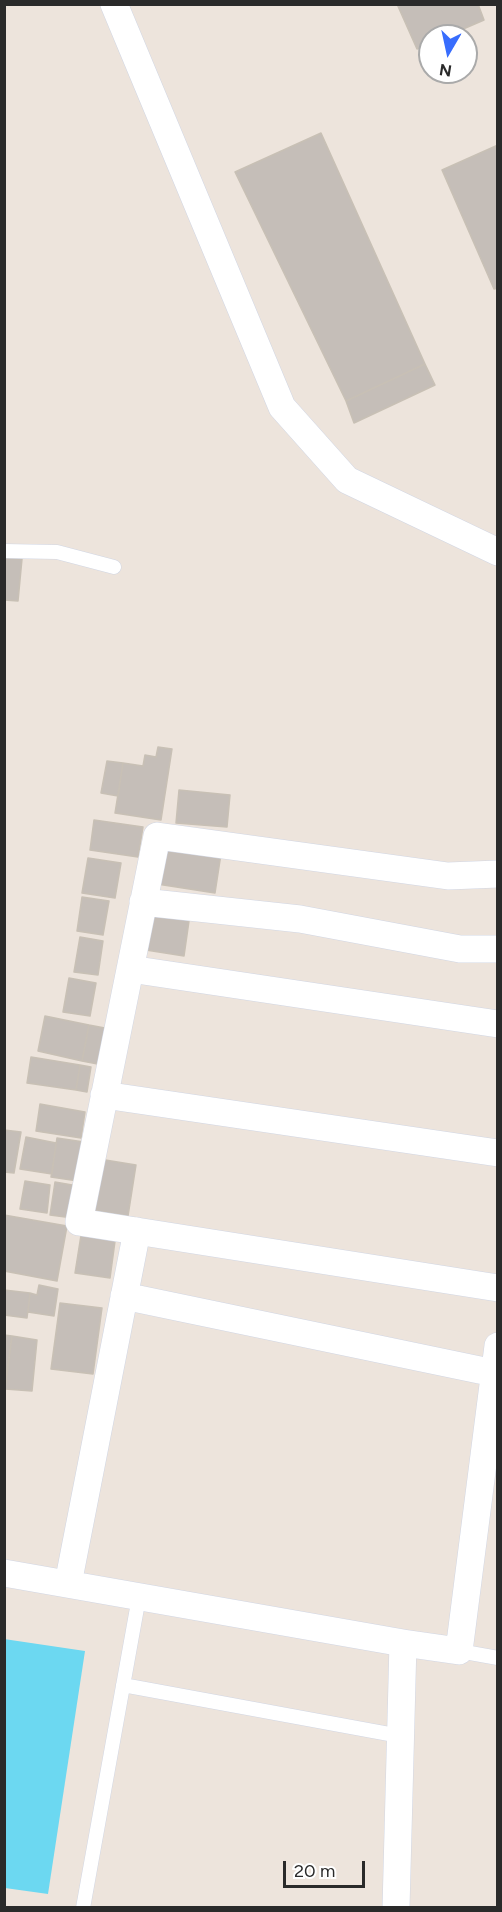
<!DOCTYPE html>
<style>
body{margin:0}
#map{position:relative;width:502px;height:1912px;overflow:hidden;background:#ede4dc;font-family:Figtree,sans-serif}
canvas{display:block}
.frame{position:absolute;inset:0;border:6px solid #2a2a2a;pointer-events:none}
.north{position:absolute;left:418px;top:24px;width:60px;height:60px;box-sizing:border-box;background:#fff;border:2px solid #aaa;border-radius:50%;rotate:189deg;font-size:16px;font-weight:700;line-height:24px;text-align:center;color:#2a2a2a}
.north::after{content:'';display:block;margin:auto;width:21px;height:27px;background:#386dfd;clip-path:polygon(50% 0,100% 100%,50% 72%,0 100%)}
.scale{position:absolute;left:283px;top:1861px;width:82px;height:27px;box-sizing:border-box;border:3px solid #2a2a2a;border-top:0;padding-left:8px;font-size:18px;line-height:21px;white-space:nowrap;color:#2a2a2a;-webkit-text-stroke:4px #fff;paint-order:stroke}
</style>
<div id="map">
<canvas width="502" height="1912"></canvas>
<div class="frame"></div>
<div class="north">N</div>
<div class="scale">20 m</div>
</div>
<script>
const ctx = document.querySelector('canvas').getContext('2d');
ctx.lineJoin = 'round';
function fillPath(path, color) { ctx.fillStyle = color; ctx.fill(path, 'evenodd'); }
function trace(path, color, width, dash) { ctx.strokeStyle = color; ctx.lineWidth = width; ctx.lineCap = dash ? 'butt' : 'round'; ctx.setLineDash(dash || []); ctx.stroke(path); }
fillPath(new Path2D(`
 M4 1639 85 1651 48 1894 5 1888Z`), '#6cd8f1');
const building = new Path2D(`
 M397 4H478L484 20 447 36H430V43L417 49Z
 M321 133 425 364 346 401 235 172Z
 M498 145V288L494 289 442 170Z
 M425 364 435 385 354 423 346 401Z
 M4 558 22 559 18 601 4 600Z
 M158 747 172 749 161 820 115 813 123 763 143 766 145 755 156 757Z
 M107 761 123 763 118 796 101 793Z
 M179 790 230 795 227 827 176 823Z
 M94 820 143 827 138 857 90 850Z
 M163 844 221 854 215 893 157 884Z
 M88 858 121 863 115 898 82 893Z
 M82 897 109 901 103 935 77 931Z
 M152 908 190 914 184 956 146 950Z
 M80 937 103 941 98 975 74 972Z
 M69 978 96 983 90 1016 63 1012Z
 M45 1016 89 1025 82 1061 38 1051Z
 M89 1025 110 1029 103 1065 82 1061Z
 M31 1057 80 1065 76 1090 27 1083Z
 M80 1065 91 1067 87 1092 76 1090Z
 M40 1104 85 1112 81 1138 36 1131Z
 M4 1130 21 1132 14 1173 4 1172Z
 M26 1137 56 1143 52 1174 20 1169Z
 M57 1138 84 1142 78 1181 51 1177Z
 M93 1158 136 1165 128 1216 85 1209Z
 M25 1181 50 1185 47 1213 20 1209Z
 M55 1182 78 1186 73 1218 50 1215Z
 M4 1215 67 1226 57 1281 4 1271Z
 M82 1229 116 1234 110 1278 75 1273Z
 M39 1285 58 1289 54 1316 28 1312 30 1293 37 1295Z
 M4 1290 30 1293 27 1318 4 1315Z
 M60 1303 102 1308 93 1374 51 1369Z
 M4 1335 12 1336 6 1377H4Z
 M12 1336 37 1340 32 1391 5 1389Z`);
fillPath(building, '#c5beb8');
trace(building, '#c8c0b5', 1.5);
const service = new Path2D(`
 M4 551 57 552 114 567
 M459 1651 498 1658
 M123 1685 400 1736
 M83 1908 139 1597`);
const minor = new Path2D(`
 M114 4 282 407 347 480 498 552
 M498 874 448 876 157 836 79 1222 498 1288
 M143 902 300 919 460 949H498
 M130 969 498 1024
 M104 1095 498 1153
 M124 1296 494 1373
 M4 1573 403 1643 396 1908
 M68 1584 137 1231
 M403 1643 459 1651 498 1346`);
trace(service, '#d1d6e3', 15);
trace(minor, '#d1d6e3', 28);
trace(service, '#fff', 14);
trace(minor, '#fff', 27);
</script>
